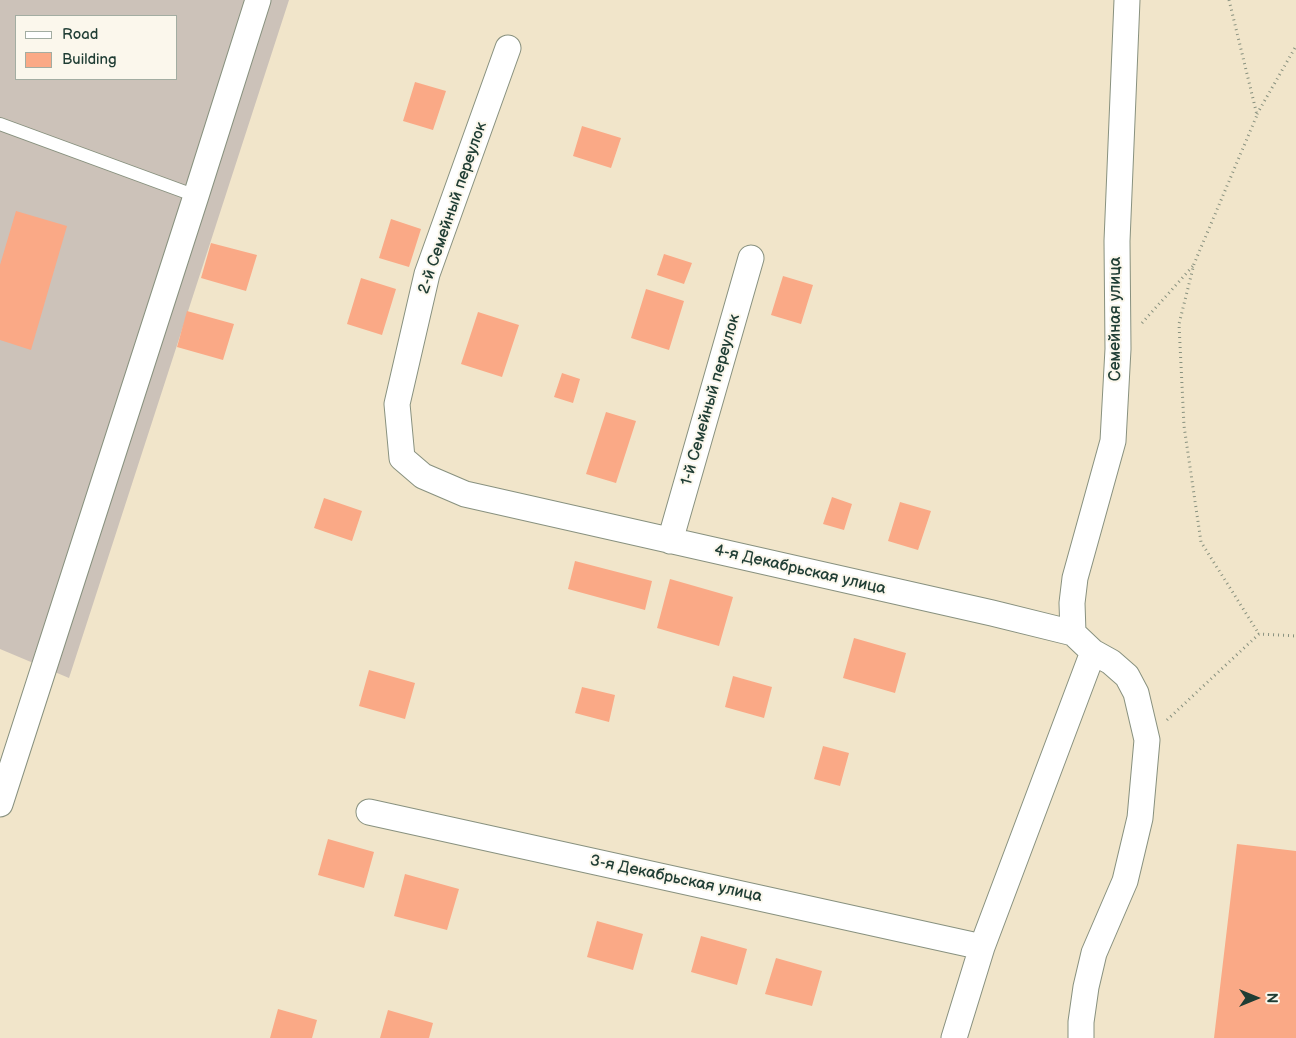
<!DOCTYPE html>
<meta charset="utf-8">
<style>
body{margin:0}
#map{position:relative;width:1296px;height:1038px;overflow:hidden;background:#f1e5ca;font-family:"Balsamiq Sans",sans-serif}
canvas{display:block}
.legend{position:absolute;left:15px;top:15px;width:162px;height:65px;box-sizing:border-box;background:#fbf7ec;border:1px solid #a3ada2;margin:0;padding:6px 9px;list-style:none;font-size:15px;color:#1f3d34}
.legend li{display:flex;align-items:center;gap:10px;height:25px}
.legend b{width:25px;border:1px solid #a3ada2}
.north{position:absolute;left:1231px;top:973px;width:50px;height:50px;-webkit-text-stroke:4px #fbf7ec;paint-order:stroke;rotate:90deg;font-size:14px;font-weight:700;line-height:20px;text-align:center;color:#1f3d34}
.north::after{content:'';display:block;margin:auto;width:18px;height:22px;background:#1f3d34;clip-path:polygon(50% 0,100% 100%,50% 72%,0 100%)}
</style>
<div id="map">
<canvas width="1296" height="1038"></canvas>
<ul class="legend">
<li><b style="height:6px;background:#fff"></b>Road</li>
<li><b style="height:14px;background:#faa986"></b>Building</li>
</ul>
<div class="north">N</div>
</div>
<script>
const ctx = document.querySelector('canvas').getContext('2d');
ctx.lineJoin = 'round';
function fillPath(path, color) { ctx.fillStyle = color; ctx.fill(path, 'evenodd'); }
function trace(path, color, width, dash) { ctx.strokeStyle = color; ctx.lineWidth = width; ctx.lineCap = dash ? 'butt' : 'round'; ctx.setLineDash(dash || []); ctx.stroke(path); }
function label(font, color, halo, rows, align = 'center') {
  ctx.font = font + ' "Balsamiq Sans",sans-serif'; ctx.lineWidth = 4; ctx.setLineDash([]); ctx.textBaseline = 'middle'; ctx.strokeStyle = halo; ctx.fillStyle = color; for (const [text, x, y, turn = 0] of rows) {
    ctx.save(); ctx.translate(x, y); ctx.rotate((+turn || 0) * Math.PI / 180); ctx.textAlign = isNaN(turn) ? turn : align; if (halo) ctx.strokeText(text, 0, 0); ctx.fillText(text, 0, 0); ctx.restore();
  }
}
fillPath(new Path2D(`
 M0 0H289L69 678 0 649ZM16 16H176V79H16Z`), '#ccc2b9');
fillPath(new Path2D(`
 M415 82 446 91 433 130 403 121Z
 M582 126 621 138 611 168 573 156Z
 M16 211 67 226 31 350 0 340V265Z
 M391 219 421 229 409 267 379 258Z
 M211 243 257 255 246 291 201 278Z
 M664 254 692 263 684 284 657 275Z
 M783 276 813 285 801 324 771 315Z
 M361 278 396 289 382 335 347 324Z
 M646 289 684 301 669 350 631 338Z
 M187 311 234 324 223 360 177 347Z
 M478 312 519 325 502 377 461 364Z
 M562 373 580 379 573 403 554 397Z
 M606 412 636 421 616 483 586 474Z
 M832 497 852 504 844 530 823 524Z
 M324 498 362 511 352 541 314 528Z
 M900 502 931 511 918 550 888 541Z
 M575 561 652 581 645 610 568 589Z
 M670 579 733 597 719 646 657 628Z
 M854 638 906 653 895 693 843 678Z
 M369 670 415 683 405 719 359 706Z
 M733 676 772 687 764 718 725 707Z
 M582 687 615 695 609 722 575 713Z
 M823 746 849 753 840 786 814 779Z
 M328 839 374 852 364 888 318 875Z
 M1237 844 1296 851V1038H1214Z
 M405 874 459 889 447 930 394 916Z
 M597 921 643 934 633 970 587 957Z
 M701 936 747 949 737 985 691 972Z
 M776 958 822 971 812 1006 765 994Z
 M278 1009 317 1020 312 1038H270Z
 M388 1010 433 1023 429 1038H380Z`), '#faa986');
const lane = new Path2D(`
 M0 124 196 196`);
const street = new Path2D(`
 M508 48 427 274 397 404 402 458 423 476 465 494 992 613 1073 633 1093 652 1111 662 1127 676 1136 693 1147 740 1140 818 1125 881 1094 953 1086 987 1081 1022V1038
 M670 541 751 258
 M1073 633 1072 603 1075 578 1113 441 1118 349 1117 241 1127 0
 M0 804 196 196 258 0
 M369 812 982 947
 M954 1038 982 947 1093 652`);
trace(lane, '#88917f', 14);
trace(street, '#88917f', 27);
trace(new Path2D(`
 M1229 0 1257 115 1194 264 1179 324 1184 426 1201 542 1259 634
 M1257 114 1296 46
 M1142 323 1193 266
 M1167 720 1259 634 1296 636`), '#88917f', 3, [1, 4]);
trace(lane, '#fff', 12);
trace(street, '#fff', 25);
label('16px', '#1f3d34', '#fbf7ec', [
 ["2-й Семейный переулок",453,208,-71],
 ["Семейная улица",1116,319,-90],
 ["1-й Семейный переулок",711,400,-74],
 ["4-я Декабрьская улица",800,570,13],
 ["3-я Декабрьская улица",676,879,12]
]);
</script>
